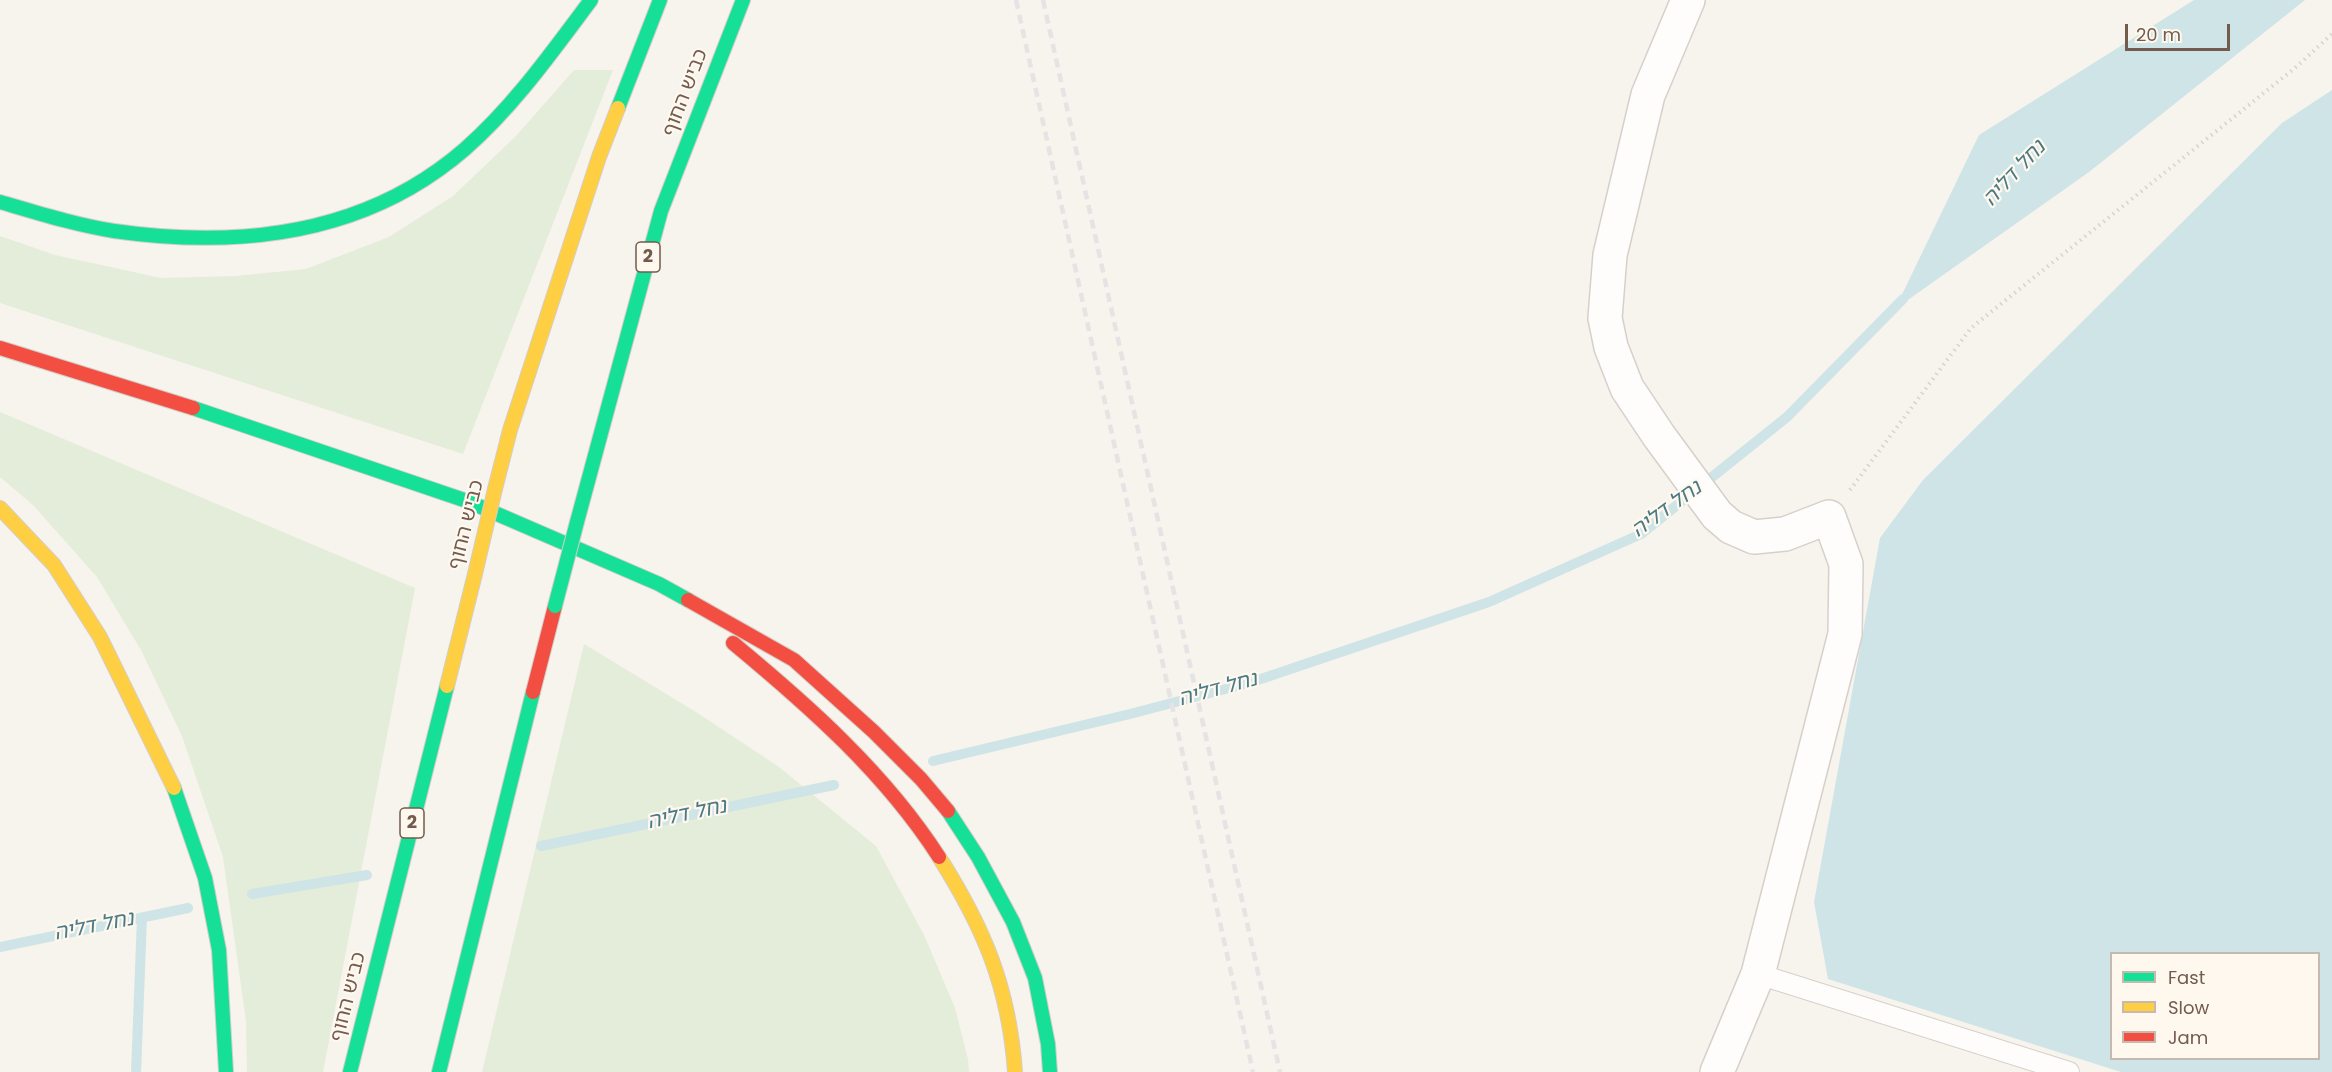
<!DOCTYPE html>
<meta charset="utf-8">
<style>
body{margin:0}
#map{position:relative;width:2332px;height:1072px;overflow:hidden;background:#f7f3ed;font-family:Poppins,sans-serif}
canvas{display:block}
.legend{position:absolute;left:2110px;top:952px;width:210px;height:108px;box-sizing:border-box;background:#fef8ef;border:2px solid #c6b9af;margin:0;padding:8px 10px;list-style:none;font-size:18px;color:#735b4e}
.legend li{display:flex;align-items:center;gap:12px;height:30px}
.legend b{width:30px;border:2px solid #c6b9af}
.scale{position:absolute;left:2125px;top:24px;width:105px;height:27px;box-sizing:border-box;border:3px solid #735b4e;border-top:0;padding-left:8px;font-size:18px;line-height:21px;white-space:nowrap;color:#735b4e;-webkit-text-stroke:4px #fef8ef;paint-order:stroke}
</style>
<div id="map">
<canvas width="2332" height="1072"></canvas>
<ul class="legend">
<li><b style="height:8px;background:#16e098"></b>Fast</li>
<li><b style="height:8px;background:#ffcf43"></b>Slow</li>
<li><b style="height:8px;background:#f24e42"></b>Jam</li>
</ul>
<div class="scale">20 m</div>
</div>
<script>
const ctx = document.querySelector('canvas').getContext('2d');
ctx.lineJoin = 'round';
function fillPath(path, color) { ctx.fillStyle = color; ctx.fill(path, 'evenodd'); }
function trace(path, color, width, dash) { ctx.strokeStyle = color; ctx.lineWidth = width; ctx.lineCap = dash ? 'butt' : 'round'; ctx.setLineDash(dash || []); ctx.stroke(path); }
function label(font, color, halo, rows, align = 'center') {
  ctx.font = font + ' Poppins,"Noto Sans Hebrew",sans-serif'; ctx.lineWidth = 4.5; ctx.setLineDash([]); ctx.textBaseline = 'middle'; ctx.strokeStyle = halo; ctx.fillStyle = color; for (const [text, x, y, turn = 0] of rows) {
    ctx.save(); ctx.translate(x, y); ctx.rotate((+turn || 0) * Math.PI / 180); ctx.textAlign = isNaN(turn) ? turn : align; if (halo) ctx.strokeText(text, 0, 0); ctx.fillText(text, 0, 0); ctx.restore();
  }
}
fillPath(new Path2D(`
 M574 70H613L463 454 0 303V236L55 255 161 278 236 276 306 269 389 237 453 196 516 136Z
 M0 412 415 588 323 1072H247L246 1021 223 857 182 736 141 650 97 577 33 505 0 477Z
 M584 644 696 712 779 767 876 846 924 935 955 1008 968 1059 969 1072H482Z`), '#e4edd9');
fillPath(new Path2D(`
 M2194 0H2305L2089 172 1895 309 1979 135Z
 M2332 90V1072H2121L1828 979 1814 902 1880 538 1923 480 2282 123ZM2112 954H2318V1058H2112Z`), '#cfe4e6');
trace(new Path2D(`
 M933 761 1130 714 1252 682 1489 602 1641 534 1787 417 1903 299
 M541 846 834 785
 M252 894 367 875
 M0 947 188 908
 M136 1072 142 918`), '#cfe4e6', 10);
const lane = new Path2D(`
 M1758 974 2069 1072`);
const street = new Path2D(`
 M1688 0 1648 95 1610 255 1605 318 1611 347 1627 388 1659 436 1717 515 1731 527 1754 537 1785 534 1829 517 1846 564 1845 634 1758 974 1717 1072`);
const fast = new Path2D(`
 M618 108 660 0
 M0 202C38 213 76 225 114 231 240 249 366 235 465 149 514 106 552 52 591 0
 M193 408 467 501 659 584 688 600
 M577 522 661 211 743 0
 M174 788 205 878 219 950 226 1072
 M948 811 978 857 1013 922 1035 978 1048 1044 1050 1072
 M350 1072 447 686
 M439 1072 533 692`);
const slow = new Path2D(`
 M495 489 510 430 599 157 618 108
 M0 508 54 565 100 637 174 788
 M447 686 475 574
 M939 857C984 928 1009 987 1015 1072`);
const jam = new Path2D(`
 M0 348 193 408
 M688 600 794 660 874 732 921 779 948 811
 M733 643C809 706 885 773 939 857
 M533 692 555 606`);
trace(lane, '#d6d0cb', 22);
trace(street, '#d6d0cb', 36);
trace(fast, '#d5cdc8', 16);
trace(slow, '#d5cdc8', 16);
trace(jam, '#d5cdc8', 16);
trace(new Path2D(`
 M1850 490 1971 328 2295 68 2332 34`), '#d9d2cf', 4, [1.5, 4.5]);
trace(lane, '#fefdfc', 20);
trace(street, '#fefdfc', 33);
trace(fast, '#16e098', 14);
trace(slow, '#ffcf43', 14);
trace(jam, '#f24e42', 14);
trace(new Path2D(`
 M1016 0 1253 1072
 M1043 0 1280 1072`), '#e5e3e4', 4.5, [9, 6]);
const fastBridge = new Path2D(`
 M555 606 577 522`);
const slowBridge = new Path2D(`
 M475 574 495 489`);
trace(fastBridge, '#d5cdc8', 16, []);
trace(slowBridge, '#d5cdc8', 16, []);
trace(fastBridge, '#16e098', 14);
trace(slowBridge, '#ffcf43', 14);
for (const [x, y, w] of [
 [648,257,24],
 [412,823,24]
]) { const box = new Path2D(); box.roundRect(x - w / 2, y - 15, w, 30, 4.5); ctx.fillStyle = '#fef8ef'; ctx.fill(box); trace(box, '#735b4e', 1.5); }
label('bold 18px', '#735b4e', null, [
 ["2",648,257],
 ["2",412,823]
]);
label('20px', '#735b4e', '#fef8ef', [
 ["כביש החוף",686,93,-69],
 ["כביש החוף",467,525,-76],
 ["כביש החוף",349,997,-76]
]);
label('italic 21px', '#4a7a85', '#fef8ef', [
 ["נחל דליה",2015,174,-47],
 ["נחל דליה",1667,510,-36],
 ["נחל דליה",1218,690,-15],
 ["נחל דליה",687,815,-12],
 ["נחל דליה",94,927,-11]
]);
</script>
